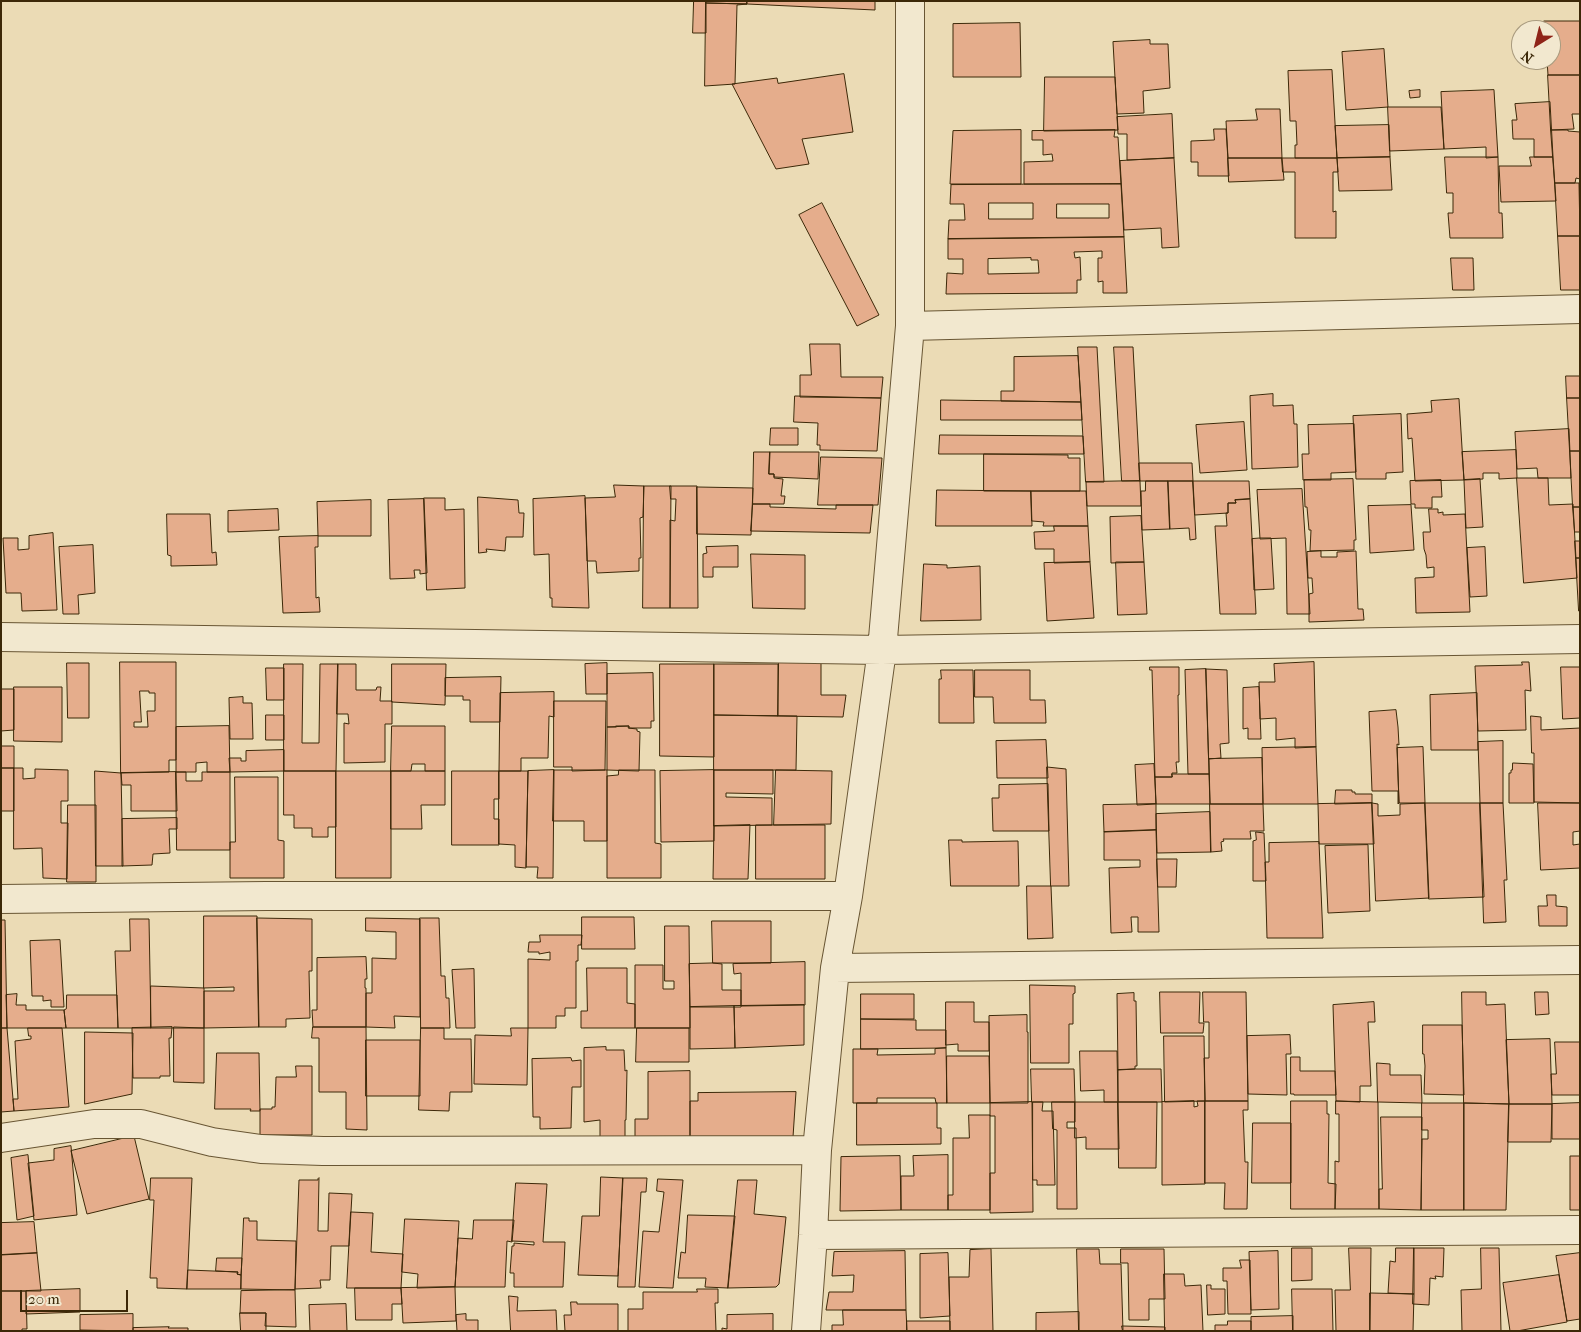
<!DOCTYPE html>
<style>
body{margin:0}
#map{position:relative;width:1581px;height:1332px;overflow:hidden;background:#ebdbb5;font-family:"IM FELL French Canon",serif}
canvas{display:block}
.frame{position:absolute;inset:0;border:2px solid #3c2808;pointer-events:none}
.north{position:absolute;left:1511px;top:20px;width:50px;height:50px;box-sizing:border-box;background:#f2e8cf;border:1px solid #a99b7f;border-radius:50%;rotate:216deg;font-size:14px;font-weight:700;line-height:20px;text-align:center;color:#3c2808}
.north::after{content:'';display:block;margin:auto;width:18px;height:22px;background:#8f2418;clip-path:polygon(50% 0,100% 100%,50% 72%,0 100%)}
.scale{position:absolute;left:20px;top:1290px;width:108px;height:22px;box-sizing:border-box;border:2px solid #3c2808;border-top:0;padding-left:6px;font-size:15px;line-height:18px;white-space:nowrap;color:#3c2808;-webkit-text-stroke:4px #f2e8cf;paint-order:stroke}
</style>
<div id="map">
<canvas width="1581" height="1332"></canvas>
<div class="frame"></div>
<div class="north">N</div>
<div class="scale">20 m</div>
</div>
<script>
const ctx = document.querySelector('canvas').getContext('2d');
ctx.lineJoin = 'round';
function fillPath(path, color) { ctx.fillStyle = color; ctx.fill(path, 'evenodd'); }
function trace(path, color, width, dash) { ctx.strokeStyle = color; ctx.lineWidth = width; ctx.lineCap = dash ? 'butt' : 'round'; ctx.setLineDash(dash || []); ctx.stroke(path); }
const building = new Path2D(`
 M694 1H706V33H693Z
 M706 1H747V4L706 3Z
 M747 1H875V10L747 4Z
 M706 3 747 4 737 5 735 84 705 86Z
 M1544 21H1580V75H1548L1547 60H1551V30H1545Z
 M1020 23 1021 77H953V24Z
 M1150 40V44H1168L1170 88 1143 91 1144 113 1117 114 1113 42Z
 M1384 49 1388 107 1346 110 1342 52Z
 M1332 70 1337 158H1295V145H1297L1296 121H1290L1288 71Z
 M844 74 853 132 802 139 809 164 776 169 732 84 777 78 778 83Z
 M1548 75H1580V114H1572L1574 129 1551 130Z
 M1045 77H1115L1118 130 1044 131Z
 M1420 90V97L1410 98 1409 91Z
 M1494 90 1498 157 1486 158V147L1444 149 1441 92Z
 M1550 102 1553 157H1534V139H1513L1512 120H1517L1515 104Z
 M1388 107H1441L1444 149 1390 151Z
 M1256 109H1280L1282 158H1228L1226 121 1257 120Z
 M1172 114 1174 158 1127 160V134H1118L1117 117Z
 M1389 125 1390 157 1337 158 1335 126Z
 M1214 129H1226L1229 176H1198V162H1191V141L1214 140Z
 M1021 130V184H950L953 131Z
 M1115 130 1114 137H1118L1121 184H1024V162L1053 161 1052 154 1043 155V140H1032V131Z
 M1551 130H1568V131L1580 132V179L1576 178 1575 183H1555Z
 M1390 157 1392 190 1339 191 1337 158Z
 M1445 157H1498L1499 213H1502L1503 238H1450L1448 213H1453V193H1447Z
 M1530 157H1553L1556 201 1501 202 1499 166H1531Z
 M1174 158 1179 247 1162 248 1161 228 1124 230 1120 161Z
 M1228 158H1282L1284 180 1229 182Z
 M1282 158H1337L1338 172H1333V212L1336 211V238H1295V172H1283Z
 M1555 183H1579L1580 236H1558Z
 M1121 184 1124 237 948 239 949 220H965L964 204H950L951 185ZM989 203H1033V219H989ZM1057 204H1109V218H1057Z
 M822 203 879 315 857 326 799 215Z
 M1558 236H1580V290H1561Z
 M1124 237 1127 293H1103V281L1098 282V258H1102V251L1074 252 1075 258 1080 257 1081 280H1077V293L946 294 947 273 963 274V259H948V239ZM1031 258V260H1038L1039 273 988 274V259Z
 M1451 258H1473L1474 290H1453Z
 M810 344H840L841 377H883L881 398 800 397V375H811Z
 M1078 347H1097L1104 482H1086Z
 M1114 347H1133L1140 481H1122Z
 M1078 356 1081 402 1001 401V391H1014V357Z
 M1566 376H1580V398H1567Z
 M1273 394V406L1293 405 1294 424H1297L1298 467 1252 469 1250 396Z
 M795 396 881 398 877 451 820 450V445H817L818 423 794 422Z
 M1567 398H1580V451H1570Z
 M1459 399 1464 480 1415 481 1412 438 1408 439 1407 414 1432 412 1431 401Z
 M941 400 1081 402 1082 420H941Z
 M1401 414 1403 472 1386 473V479H1356L1353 416Z
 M1244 422 1247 470 1200 473 1196 425Z
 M1354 424 1356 472 1331 473V480H1303L1302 454H1309L1308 425Z
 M771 428H798V445H770Z
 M1569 429 1571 478H1538L1537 468 1517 469 1515 432Z
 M940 435 1083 436 1084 454H939Z
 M1516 450 1517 478 1499 479V473H1483V479L1464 480 1462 452Z
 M1570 451H1580V507H1573Z
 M754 452H770L769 474H774V478L783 479 781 496H785L784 504H753Z
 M770 452H819L818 479 774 477V474H769Z
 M984 454 1068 455V458H1080V491H984Z
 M821 457 882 458 878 505H818Z
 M1139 463H1192L1193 481H1140Z
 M1517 478H1548L1549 505 1573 504 1577 578 1524 583Z
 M1353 479 1356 540H1354V550L1310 551 1311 530H1309L1307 507H1305L1304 480Z
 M1480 479 1483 527 1466 528 1464 480Z
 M1441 480 1442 497H1432V508H1415V504H1411L1410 481Z
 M1140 481 1141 506H1087L1086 482Z
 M1146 481H1168L1170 529 1142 530 1141 491H1145Z
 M1168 481H1193L1196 539 1190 540 1189 528 1170 529Z
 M1193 481H1249L1250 499 1235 500 1236 503H1228V513L1195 515Z
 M614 485 644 486 643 517 640 518 641 558H639V571L597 573 596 561H587L585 498 615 497Z
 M644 486H671L670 608H643Z
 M670 486H697L698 608H670V520L675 521 676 499H671Z
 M697 487 753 488 751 535 697 534Z
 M1302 489 1310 614H1287L1286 538 1260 539 1257 490Z
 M937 490 1031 491 1032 526H936Z
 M1031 491H1086L1088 526H1043L1044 522 1032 521Z
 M585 496 589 608 552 607V598H550L549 554 534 555 533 499Z
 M478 497 518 500 519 513H524L523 537H506L505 551 486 549 487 552 479 553Z
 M424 498H445V510L464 509 465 588 427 590Z
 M424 499 427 573 420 574V570H414L415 578 390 579 388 500Z
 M1250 499 1256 614H1220L1215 526H1227L1226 513H1228V503H1236L1235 500Z
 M371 500V536H318L317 502Z
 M753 504H770V507L836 509V505H873L870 533 751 531Z
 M1411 505 1414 550 1370 553 1368 506Z
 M1573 507H1580V532H1575Z
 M278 509 279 530 228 532V511Z
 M1429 509H1438V513L1443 512V515L1465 514 1470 612 1416 613 1415 578 1434 577V567L1427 568 1426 555 1424 549 1423 532H1430Z
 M167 514H210L212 553 216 552 217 565 171 566V556L168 555Z
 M1141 516 1144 562 1111 563 1110 517Z
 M1054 526H1088L1090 562 1054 563V549H1035L1034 532 1054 531Z
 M53 533 57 610 22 611 21 593H6L3 538H18V550L29 549V536Z
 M318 536V547H315L316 598 319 597 320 612 283 613 279 537Z
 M1260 538H1271L1274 589 1254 590 1252 539Z
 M1575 541H1580V558H1576Z
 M93 545 95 593 78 595 79 614H63L59 547Z
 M738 546V567H713V577H703V554L707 553 706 547Z
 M1485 547 1487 596 1470 597 1467 548Z
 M1321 551V557H1337V552L1356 551 1358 609H1363L1364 620 1309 622V594L1313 593 1312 578H1308L1307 552Z
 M751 554 805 555V609L753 608Z
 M1576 558H1580V611H1579Z
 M1090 562 1094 618 1047 621 1044 563Z
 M1116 562H1144L1147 614 1118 615Z
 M924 564 947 565V568L980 566 981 620 921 621Z
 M779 661H821V695H846L843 717 778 716Z
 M120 662H176V760H169V772L121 773ZM140 691H149V693H155V711H147L148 727H134V722H141Z
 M1314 662 1316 747 1295 748V738L1276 740V718L1260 719 1259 682H1275L1274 664Z
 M1522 662H1529L1531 691 1525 690 1526 730 1478 731 1475 666 1522 665Z
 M67 663H89V718H68Z
 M607 663V694H586L585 664Z
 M284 664H303L302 743H319L320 664H338L336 771H284Z
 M338 664H356V690H376L377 687H381L380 701H392V724H385V762L344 763V723L349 724 348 714H337Z
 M392 664H446L445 705 392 702Z
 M660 664H714V757L660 756Z
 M714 664H778V716L714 715Z
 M1150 667H1179V695H1178L1179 762H1176L1177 773H1172V777H1155L1152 670H1150Z
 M1561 667H1580V718L1563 719Z
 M266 668H284V700H267Z
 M1206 669 1209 774H1188L1185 670Z
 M1206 669 1227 670 1229 743 1220 744 1221 758 1209 759Z
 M941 670H973L974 723H939V679H941Z
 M975 670H1030V700H1045L1046 723H994L993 697H975Z
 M653 673 654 721H651V728H629V726L607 727V674Z
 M501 677 500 722H470V700H463V696H445V678Z
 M14 687H62V742L14 741Z
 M1259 687 1261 739H1248V728L1243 729V688Z
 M1 689H14V730L1 731Z
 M554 692V717L549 716 548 758H521V771H499L500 693Z
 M1477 693 1478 750H1431L1430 695Z
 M243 697V703H252L253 739H230L229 698Z
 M554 701H606L605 770 572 771V767H554Z
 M1396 710 1398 727 1399 745 1397 744 1399 803 1398 804V791H1372L1369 712Z
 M266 715H284V740H266Z
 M714 715 797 716 796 770H714Z
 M1531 716 1541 717V730L1580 728V803L1534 802V753H1532Z
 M229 726 230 772H207V762L196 763V772H176V727Z
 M392 726H445V771H425V764H412L411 771H391Z
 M616 726H629L628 728 637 729V731L640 732 639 771 607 770V727H616Z
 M1046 740 1048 778H997L996 741Z
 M1503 741V803H1480L1478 742Z
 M1 746H14V768H1Z
 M1316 747 1318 804H1263L1262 748Z
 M1423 747 1425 803H1399L1397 748Z
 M284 750V771L230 772 229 758H241V761H246V751Z
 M1262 758 1263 804H1210L1209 759Z
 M1513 763 1533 764 1534 803H1509V773H1511V770H1512Z
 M1154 764 1156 804 1137 805 1135 765Z
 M1047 767 1066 769 1069 886H1051Z
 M1 768H14V811H1Z
 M14 768H23V779L35 778V769L68 770V801H61V823H68L67 879 43 878 42 848 14 849Z
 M554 770 553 878H537L538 867H526L528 771Z
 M554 770H607V841H584V821H553Z
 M619 770H655V843L661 844V878H607V776L618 775Z
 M714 770V841L661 842 660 771Z
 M714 770H773V794L726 793V797L772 798V825L714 826Z
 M776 770 832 771 831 824 774 825Z
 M95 771 121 773 123 866H96Z
 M284 771H336V827H328V837H312V828H294V815H284Z
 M336 771H391V878H336Z
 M391 771H445V805H421L422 829H391Z
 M452 771H499V799H494V819H499V845H452Z
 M499 771H528L526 868 515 867V845L499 844Z
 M176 772H186V781H202V772H230V850H177Z
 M176 772 177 811H131V785H122L121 773Z
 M1172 774H1209L1210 804H1156L1155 777H1172Z
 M235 777H278V840L284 841V878H230V842H235Z
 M1048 784 1049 831H993L992 798H999V785Z
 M1336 790H1352V792H1355V794H1372V803L1335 804Z
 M1372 803 1378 804V816L1400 815V804L1425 803 1429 898 1376 901Z
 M1372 803 1374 844H1319L1318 804Z
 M1425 803H1480L1484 897 1429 899Z
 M1480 803H1503L1507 880H1504L1506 922 1484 923Z
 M1538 803H1580V831L1573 832V845L1580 844V868L1541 870Z
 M1156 804V830L1104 832 1103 805Z
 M1210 804H1263L1264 831H1250L1251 839H1223L1224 841 1221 842 1222 851 1211 852Z
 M68 805H96V882H67Z
 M1210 812 1211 852 1157 853 1156 814Z
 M177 818V829H169L170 853 153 854 152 865 122 866V819Z
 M750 825 748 879H713L714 826Z
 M756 825H825V879H756Z
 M1156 830 1159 932H1138V917H1131L1132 932 1111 933 1109 868 1140 867V860H1104V832Z
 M1256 832 1264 833 1266 881H1253V841L1256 840Z
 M949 840H962V842L1018 841 1019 886H951Z
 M1319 842 1323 938H1267L1265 862H1269V843Z
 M1368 845 1370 911 1328 913 1325 846Z
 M1157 859H1177L1176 887H1158Z
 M1027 886H1051L1053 938 1028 939Z
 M1547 895H1556V906L1567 907V926H1539L1538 906H1547Z
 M204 916H257L259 1027 204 1028V991H234V987L204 988Z
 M582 917H634L635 949H582Z
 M257 918 312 919V971H309L310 1018 286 1019V1027H259Z
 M366 918 420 919V1017L394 1016 395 1028 366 1027V993H372V958L396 959V932L366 931Z
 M420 918H439L441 976H445L446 998H449L450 1028H421Z
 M130 919H149L151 1028H118L115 951H130Z
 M1 920H5L7 1028H1Z
 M712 921H771V963H713Z
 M665 926H689L690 1028H635V965H663V989H674V981H665Z
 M540 935H582L581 945H578V961H576V1008H565V1016H556V1028H528V959L550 960V952L539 954V952H528L529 942H540Z
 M60 940 64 1007H51V1000L43 1001V996H32L30 941Z
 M366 957 367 979H365V988H366V1027H313L312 1010H317V958Z
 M805 962V1005L741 1006V973L734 974 733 964Z
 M713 963 722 964V990H741V1007H690L689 964Z
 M587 968H627V1003L635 1004V1028H581V1011H587Z
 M474 969 475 1028H456L452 970Z
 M1030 985 1075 986V993L1073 994V1024H1069V1063H1031Z
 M151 986 204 988V1028H151Z
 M1160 992H1200L1199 1023H1204L1203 1033H1161Z
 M1203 992H1246L1248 1101H1205L1204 1058H1209V1022H1204Z
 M1462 992H1486V1005L1505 1004 1509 1104 1464 1103Z
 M1535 992H1548L1549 1014 1536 1015Z
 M1134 993V1001H1136L1137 1066H1135V1069L1118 1070 1117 994Z
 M17 994 16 1005H26V1010H64L66 1028H7L6 995Z
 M861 994H914V1019H861Z
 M67 995H117L118 1028H66L64 1010 66 1009Z
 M946 1002H974V1022H989V1051H958V1044L946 1045Z
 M1374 1002 1375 1022H1368L1371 1086H1360V1102L1336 1101 1333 1005Z
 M804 1005V1045L735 1048 734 1006Z
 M734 1006 735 1048 690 1049V1007Z
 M1027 1015V1032H1028V1103H990L989 1016Z
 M861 1019 916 1020V1030H946V1048L861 1049Z
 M1423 1025H1462L1464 1095 1424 1094 1425 1066 1424 1054H1423Z
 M172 1027 171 1038H169L170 1076H160V1078H133L132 1028Z
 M174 1027 204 1028V1083L174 1082Z
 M313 1027H366L367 1130 346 1129V1092H319V1038H312Z
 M1 1028H7L14 1111 1 1112Z
 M28 1028H62L69 1107 14 1111 13 1099H18L15 1041 31 1039V1036H29Z
 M421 1028H444V1039H471L472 1092H450L449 1111 419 1110Z
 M511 1028H528L527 1085 474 1084 475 1035 511 1036Z
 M637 1028H689V1062H636Z
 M85 1032 133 1033 132 1094 85 1104Z
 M1290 1035 1291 1054H1286L1287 1095 1248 1094 1247 1036Z
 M1164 1036H1204L1205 1101 1165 1102Z
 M1550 1039 1552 1104H1509L1506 1040Z
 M366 1040H420V1096H366Z
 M1555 1042H1580V1095H1552L1551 1074H1556Z
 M606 1047V1050H624L625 1071 627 1070 626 1120H625V1137H600V1120L584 1122V1048Z
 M946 1048 947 1103H936L935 1098H877V1103H853V1049H878L877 1055 935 1054V1049Z
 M1080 1051H1117L1118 1102H1104V1090L1081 1091Z
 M217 1053H259L260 1111H250L251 1109H215Z
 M947 1056H989L990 1103H947Z
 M1291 1057H1300V1071H1335L1336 1095H1294V1094H1291Z
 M571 1058 572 1061 581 1060V1087H572L571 1128 540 1129V1117H533L532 1059Z
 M1377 1063 1390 1064V1075H1421L1422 1103 1378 1102Z
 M296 1066H312V1135H260V1109H272V1107H275L276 1077H296Z
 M1031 1069H1074L1075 1102H1032Z
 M1135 1069H1161L1162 1102H1118V1070Z
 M690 1071V1137H635V1119H648V1072Z
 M796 1092 793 1137H690V1101H698V1093Z
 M1194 1101V1107L1198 1106 1197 1101H1205V1184L1162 1185V1102Z
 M1205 1101H1248V1110H1243L1245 1162H1248L1247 1209H1224L1225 1183H1205Z
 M1291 1101H1327V1114H1329L1328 1183 1336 1184 1335 1209H1291Z
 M1336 1101 1378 1102 1379 1209H1335V1161L1339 1162V1114H1336Z
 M1032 1102 1033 1212 990 1213V1173H995V1116H990V1103Z
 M1033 1102H1043L1042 1111H1053L1055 1185H1037V1180H1033Z
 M1052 1102H1075V1122H1067V1128H1076L1077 1209H1057V1130L1053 1129Z
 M1075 1102H1118L1119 1149H1086V1137L1075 1138Z
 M1118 1102H1157L1156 1168H1119Z
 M857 1103H937V1128H941V1144L857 1145Z
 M1422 1103H1464V1210H1421L1422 1139H1428V1130H1422Z
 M1464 1103 1509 1104 1506 1210H1464Z
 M1580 1103V1139H1552V1104Z
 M1509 1104H1552L1551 1142H1508Z
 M969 1115H990V1210H948V1195H953V1138H969Z
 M1381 1117H1422L1421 1210 1379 1209V1189H1382Z
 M1253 1123H1291V1183H1252Z
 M134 1136 149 1199 87 1214 71 1151Z
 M71 1146 77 1215 34 1220 28 1163 54 1160V1149Z
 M1580 1154V1210H1570V1156H1580Z
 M28 1155 34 1216 17 1220 11 1158Z
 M948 1155V1210H901V1176H914L913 1156Z
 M900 1156 901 1210 840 1211 841 1157Z
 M601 1177 623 1178 618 1276 578 1275 582 1216H599Z
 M151 1178H192L187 1289 157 1288V1278H150L154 1200H150Z
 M319 1178 318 1231H328L329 1193 352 1194 349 1246H331L330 1280H320L321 1288 295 1289 299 1180H318V1179Z
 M623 1178H647L646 1192H641L635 1287H618Z
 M658 1179 683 1180 673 1288 639 1287 643 1231 659 1232 664 1192 657 1191Z
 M738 1180H757L754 1214 786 1217 779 1284 776 1287 728 1288Z
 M516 1183 547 1184 543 1242H565L563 1287H514V1273H510L512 1246H514V1243L534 1245V1242L512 1241Z
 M351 1212 373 1213 371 1252 403 1254 401 1288H347Z
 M688 1215 735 1216 728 1288 705 1287 706 1278H678L681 1252 685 1253Z
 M244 1218H249V1221H257V1240L296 1241 295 1290 241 1289Z
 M405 1219 459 1221 455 1287 417 1288 418 1274 402 1272Z
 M474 1220H514L512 1242 507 1241 505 1287H455L458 1238 472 1239Z
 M34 1222 37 1253 1 1255V1223Z
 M1292 1248H1312V1280L1292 1281Z
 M1349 1248H1371L1370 1331H1336L1335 1290H1350Z
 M1396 1248H1414V1294L1388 1293 1390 1261 1395 1262Z
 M1414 1248H1444L1443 1277 1435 1276 1436 1279 1430 1278 1429 1305 1413 1304Z
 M1481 1248H1499L1501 1331H1462L1461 1290 1481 1289Z
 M991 1249 993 1331H950L949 1277H969L970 1250Z
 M1077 1249H1099L1100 1264H1121L1123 1331H1079Z
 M1121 1249H1164L1165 1299H1149V1320H1129L1128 1263H1121Z
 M905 1251 906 1310H826L829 1292H853L854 1275 832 1276 834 1252Z
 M1278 1251 1279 1309 1251 1310 1249 1252Z
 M37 1253 41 1291H1V1255Z
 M948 1253 950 1316 920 1318V1254Z
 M1580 1253V1319L1567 1321 1556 1256Z
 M217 1258H242L241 1275 237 1274 238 1272 216 1271Z
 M1240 1260H1250L1251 1314H1228L1227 1281H1223V1268H1241Z
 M188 1270 238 1272 237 1274 241 1275V1289H187Z
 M1164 1274H1184L1185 1286 1201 1285 1203 1331H1165Z
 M1559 1275 1567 1322 1517 1331H1510L1503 1283Z
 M1207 1285H1211V1289H1225V1314L1208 1315Z
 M455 1287 456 1321 403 1323 401 1288Z
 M355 1288H401L402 1304H392V1320H356Z
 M80 1289V1312L26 1314V1291Z
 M697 1289H718V1303H715L716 1331H628V1309H643V1292H697Z
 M1292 1289H1332L1333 1331H1293Z
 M295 1290 296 1327 265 1326 266 1313H240L241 1291Z
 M1 1291H26L27 1329H22V1331H1Z
 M1370 1293 1414 1294 1413 1331H1370Z
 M509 1296 518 1297 517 1311 556 1310 557 1331H511Z
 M571 1302H577V1304H618V1331H565L564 1315H571Z
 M346 1304 347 1331H310L309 1305Z
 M843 1310H906L907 1331H832V1325H843Z
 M1079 1312V1331H1036V1313Z
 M240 1313H266V1331H241Z
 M133 1314V1331L80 1330V1315Z
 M466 1314V1320H478V1331H457L456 1315Z
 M773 1314V1331H722V1328L727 1329V1315Z
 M1293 1316V1331H1251V1317Z
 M907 1321H950V1331H907Z
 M1228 1321H1251V1331H1215V1325H1227Z
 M1122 1326 1165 1327V1331H1123Z
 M169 1327 168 1328H188V1331H133V1328Z`);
fillPath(building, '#e5ad8c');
trace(building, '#3c2808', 1);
const minor = new Path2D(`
 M910 326 1580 309
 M1 637 882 650 1580 639
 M1 899 266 896H848
 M835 968 1580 960
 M1 1138 94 1124H141L212 1142 261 1149 323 1151 817 1150
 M813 1235 1580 1230
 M806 1331 813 1235 817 1150 835 968 848 896 882 650 910 326V1`);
trace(minor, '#685533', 30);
trace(minor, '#f2e8cf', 28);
</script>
